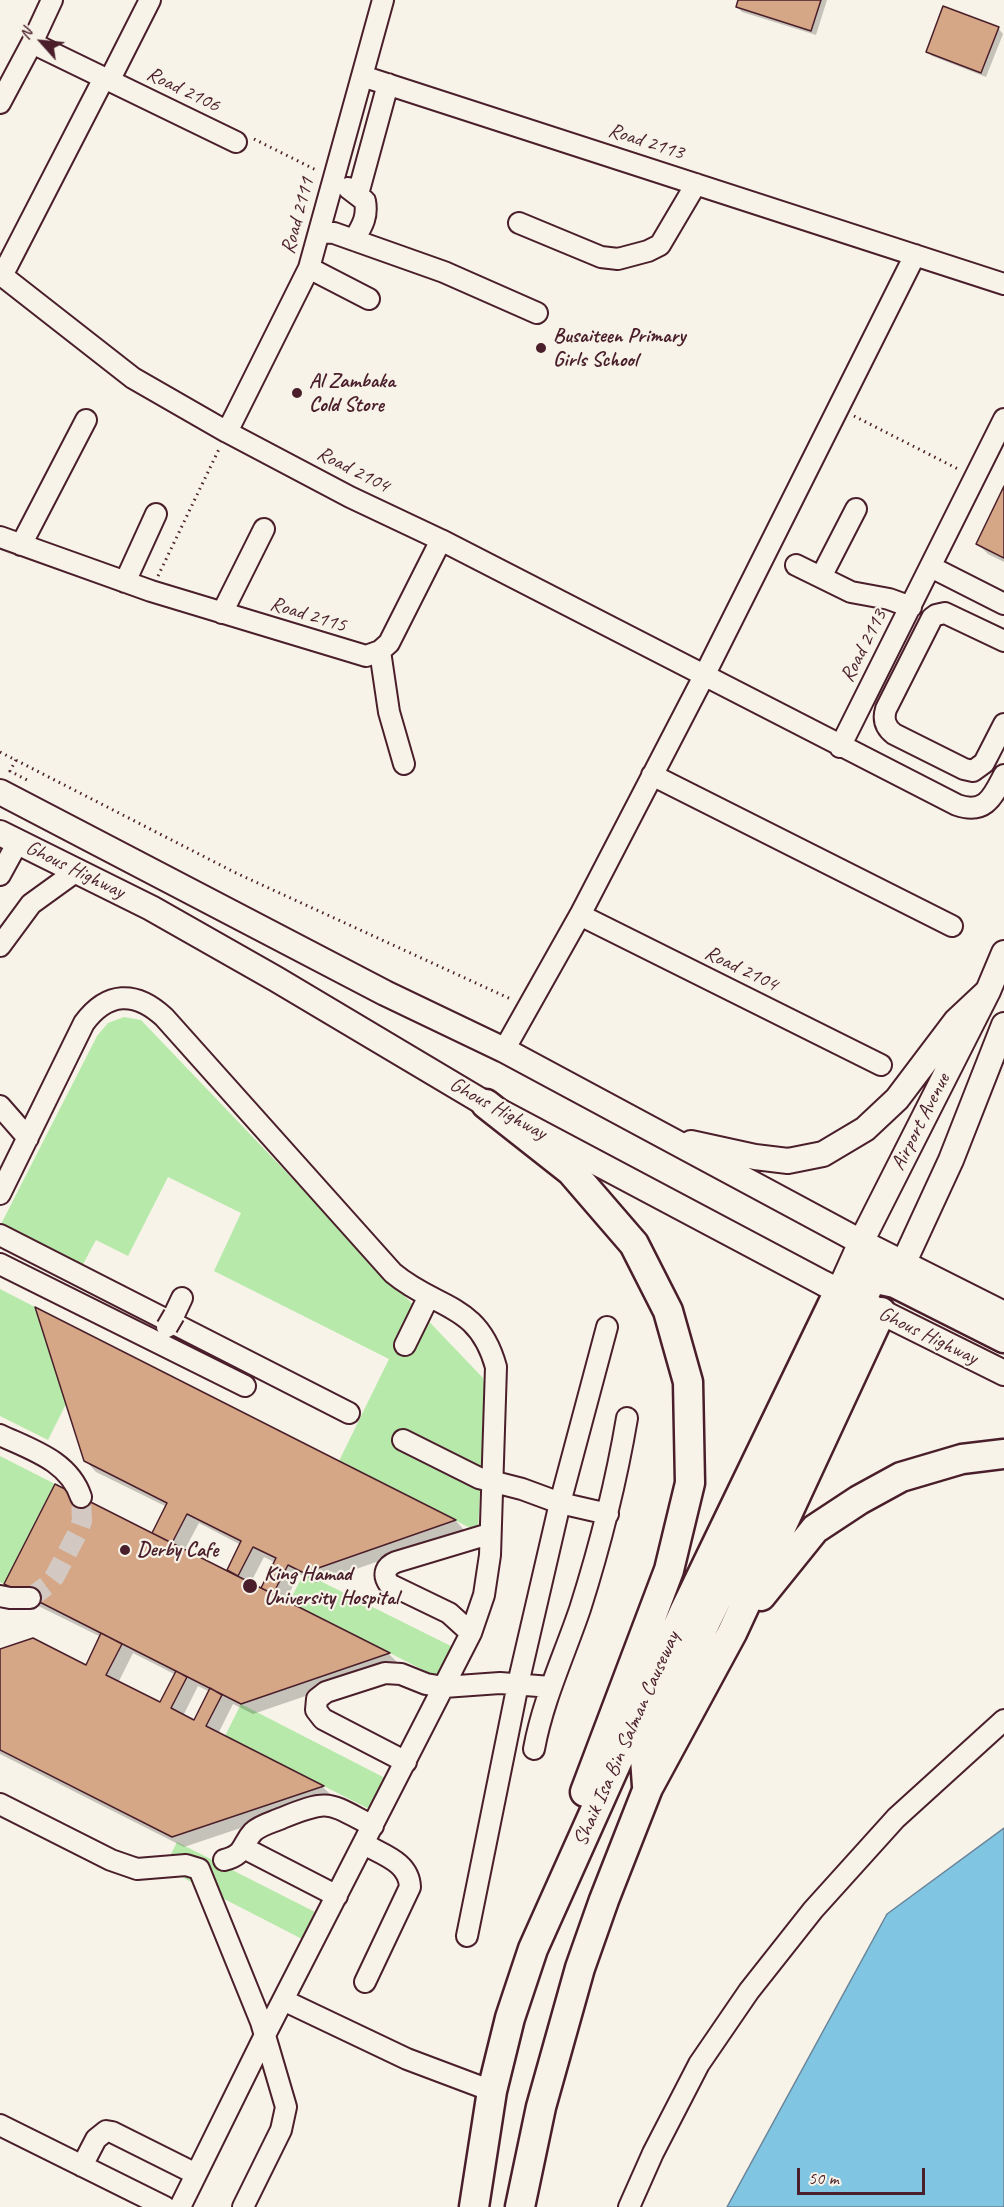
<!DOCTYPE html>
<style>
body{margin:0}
#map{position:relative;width:1004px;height:2207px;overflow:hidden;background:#f7f3e8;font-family:Caveat,sans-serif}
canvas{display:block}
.north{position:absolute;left:12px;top:12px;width:60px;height:60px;-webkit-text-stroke:4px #f7f3e8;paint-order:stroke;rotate:297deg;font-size:16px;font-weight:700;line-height:24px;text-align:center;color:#4a1f2b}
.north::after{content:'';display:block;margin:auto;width:21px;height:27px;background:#4a1f2b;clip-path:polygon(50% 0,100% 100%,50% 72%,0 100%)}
.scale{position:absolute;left:797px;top:2168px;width:128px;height:27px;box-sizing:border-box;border:3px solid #4a1f2b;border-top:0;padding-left:8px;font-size:18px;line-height:21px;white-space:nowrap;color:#4a1f2b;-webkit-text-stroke:4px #f7f3e8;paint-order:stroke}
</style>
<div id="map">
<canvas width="1004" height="2207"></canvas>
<div class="north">N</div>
<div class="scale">50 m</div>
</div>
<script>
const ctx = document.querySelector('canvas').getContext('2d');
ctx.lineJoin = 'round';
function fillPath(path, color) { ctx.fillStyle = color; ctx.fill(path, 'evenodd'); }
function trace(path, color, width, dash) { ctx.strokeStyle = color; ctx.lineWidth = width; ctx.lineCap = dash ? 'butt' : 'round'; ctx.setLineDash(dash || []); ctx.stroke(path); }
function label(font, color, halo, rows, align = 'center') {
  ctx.font = font + ' Caveat,sans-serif'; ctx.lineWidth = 4.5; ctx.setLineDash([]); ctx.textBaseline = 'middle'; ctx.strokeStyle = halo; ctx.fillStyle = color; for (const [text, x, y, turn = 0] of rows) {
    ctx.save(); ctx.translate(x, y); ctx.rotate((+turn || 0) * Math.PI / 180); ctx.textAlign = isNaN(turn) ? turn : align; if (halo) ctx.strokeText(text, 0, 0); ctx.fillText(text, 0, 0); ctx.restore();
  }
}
fillPath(new Path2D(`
 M124 1017 141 1020 483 1378 485 1388 478 1532 339 1461 389 1359 214 1271 241 1213 168 1177 128 1256 96 1240 81 1268 0 1226 97 1036 108 1023Z
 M0 1289 35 1307 66 1404 48 1440 0 1416Z
 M0 1456 55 1484 4 1584 0 1582Z
 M304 1573 455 1648 439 1678 289 1602Z
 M241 1704 387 1779 371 1810 225 1736Z
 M177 1842 315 1912 302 1939 164 1868Z`), '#b7eaaa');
const water = new Path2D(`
 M1004 1828V2207H727L887 1914Z`);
fillPath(water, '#80c5e1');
trace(water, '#6a8398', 1.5);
fillPath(new Path2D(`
 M740 0H827L816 35 742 12 737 7Z
 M998 28 1003 34 986 77 932 56 927 51Z
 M1004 490V562L988 554 977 543Z
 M37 1310 456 1521 465 1531 316 1583 299 1574 285 1602 389 1654 399 1664 253 1714 233 1704 218 1734 323 1787 333 1797 184 1847 0 1754V1651L86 1667 101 1637 16 1595 6 1584 153 1535 167 1507 96 1472 85 1460ZM199 1523 241 1545 227 1572 184 1551ZM264 1557 276 1563 262 1590 250 1584ZM133 1653 176 1675 160 1704 118 1683ZM198 1686 210 1692 195 1722 183 1716Z`), '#0003');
const building = new Path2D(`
 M738 0H821L811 31 736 7Z
 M943 6 999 27 981 73 926 52Z
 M1004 486V558L976 544Z
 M35 1307 339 1461 456 1520 304 1573 288 1565 273 1594 261 1588 276 1558 253 1547 238 1576 227 1570 241 1541 187 1514 172 1543 152 1533 167 1503 84 1461Z
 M55 1484 152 1533 390 1653 241 1704 4 1584Z
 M101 1633 122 1644 106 1675 160 1702 176 1671 187 1677 171 1708 194 1720 210 1688 222 1695 206 1726 324 1786 172 1837 0 1750V1649L33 1638 86 1665Z`);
fillPath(building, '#d5a787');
trace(building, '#4a1f2b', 1.5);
trace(new Path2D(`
 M30 1598 49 1584 55 1576 78 1532 82 1521 81 1497`), '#d4c9c2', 20, [20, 10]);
const minor = new Path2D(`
 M32 43 236 142
 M362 76 1004 284
 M109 81 150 0
 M0 103 32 43 52 0
 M348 188 365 201C368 217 362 226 354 240
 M358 194 388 84
 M519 223 601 257 618 259 648 251 660 245 696 184
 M320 232 334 233 444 272 537 313
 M309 268 369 299
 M0 274 133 378 227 432 350 497 441 540 957 805C986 815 993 796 1004 775
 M2 276 104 78
 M227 432 309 268 383 0
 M0 537 151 591 366 656 380 651 389 643 441 540
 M21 545 86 420
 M796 565 851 592 889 599 911 607
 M931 567 1004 604
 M821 577 856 509
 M125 582 156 514
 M222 613 264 529
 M1004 641 945 613 936 615 932 618 886 709C883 719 885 727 894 734L964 769 973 771 984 763 1004 724
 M380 651 389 712 404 764
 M840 747 1004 419
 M652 775 952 926
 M0 875 18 842
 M580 915 881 1065
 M0 946 31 904 78 870
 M504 1050 580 915 704 676 915 255
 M0 1106 28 1138
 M0 1194 84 1023C107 992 135 990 164 1017L393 1273C437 1310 478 1302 496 1367L490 1555 484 1595 471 1633 265 2035 180 2207
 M0 1235 349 1413
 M0 1264 245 1386
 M174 1315 182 1298
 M405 1345 429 1296
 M0 1435C32 1450 69 1461 81 1497
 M403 1440 479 1478 522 1489 560 1503 608 1514
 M0 1596 10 1598H30
 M471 1633 449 1613 389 1584C382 1574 386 1566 396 1562L489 1534
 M534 1749C543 1700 564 1656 580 1609 600 1546 616 1483 627 1418
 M406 1762 323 1719 316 1710 317 1699 326 1692 385 1673 401 1674 426 1684 444 1687 500 1683 551 1687
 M0 1804 111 1860 137 1869 186 1865 199 1869 261 2022 286 2107 281 2130 243 2207
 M364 1844C383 1855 409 1862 410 1887L365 1982
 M244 1848 337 1896
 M224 1860C245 1855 241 1845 253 1832 260 1825 273 1822 282 1818 331 1798 328 1803 373 1826
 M467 1936 518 1684 560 1503 607 1327
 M283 2000 407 2059 492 2091
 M0 2125 165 2207
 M82 2166 96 2139 106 2131 112 2132 196 2174
 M629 2207 653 2153 699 2064 749 1991 813 1910 896 1818 1004 1720`);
const major = new Path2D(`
 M0 792 385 993 504 1050 861 1242 1004 1314
 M0 833 151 908 276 979 486 1104 823 1283 1004 1373
 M691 1143 755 1157 788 1161 823 1154 865 1129 897 1099 956 1021 988 991
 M897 1277 951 1160 1004 1025
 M839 1291 861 1242 988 991 1004 953`);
const highway = new Path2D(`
 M486 1104 571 1171 634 1244 668 1311 688 1382 690 1483 669 1570 585 1792
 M761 1596 815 1529 859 1500 901 1477 962 1459 1004 1454
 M647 1786 645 1758 652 1733 867 1289 868 1266 861 1242
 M474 2207 492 2091 510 2018 533 1949 685 1610 839 1291 856 1280 868 1277 895 1283 1004 1338
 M520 2207 541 2107 580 1968 604 1900 648 1788 732 1633 881 1312`);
trace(minor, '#4a1f2b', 24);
trace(major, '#4a1f2b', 28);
trace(highway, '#4a1f2b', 33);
trace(new Path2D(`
 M254 139 318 171
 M854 416 958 469
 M158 576 220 447
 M0 752 236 873 513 1000
 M16 760 10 771 27 780 25 782`), '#4a1f2b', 3, [1.5, 4.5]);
trace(minor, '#f7f3e8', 20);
trace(major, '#f7f3e8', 24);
trace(highway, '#f7f3e8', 28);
const minorBridge = new Path2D(`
 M167 1327 174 1315`);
trace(minorBridge, '#4a1f2b', 24, []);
trace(minorBridge, '#f7f3e8', 20);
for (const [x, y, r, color] of [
 [541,348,6,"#4a1f2b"],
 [297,393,6,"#4a1f2b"],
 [125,1550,6,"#4a1f2b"],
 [250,1586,8,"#4a1f2b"]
]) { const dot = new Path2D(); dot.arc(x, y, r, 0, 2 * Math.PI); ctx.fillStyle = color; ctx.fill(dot); trace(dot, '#f7f3e8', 2); }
label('21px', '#4a1f2b', '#f7f3e8', [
 ["Road 2106",183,90,26],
 ["Road 2113",646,142,18],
 ["Road 2111",298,216,-75],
 ["Road 2104",353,470,27],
 ["Road 2115",308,615,17],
 ["Road 2113",864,646,-63],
 ["Ghous Highway",75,870,26],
 ["Road 2104",741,969,26],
 ["Ghous Highway",498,1109,29],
 ["Airport Avenue",921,1122,-63],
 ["Ghous Highway",928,1336,26],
 ["Shaik Isa Bin Salman Causeway",627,1739,-66]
]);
label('bold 21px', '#4a1f2b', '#f7f3e8', [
 ["Busaiteen Primary",553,336],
 ["Girls School",553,360],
 ["Al Zambaka",309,381],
 ["Cold Store",309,405],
 ["Derby Cafe",137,1550],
 ["King Hamad",264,1574],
 ["University Hospital",264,1598]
], 'left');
</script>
